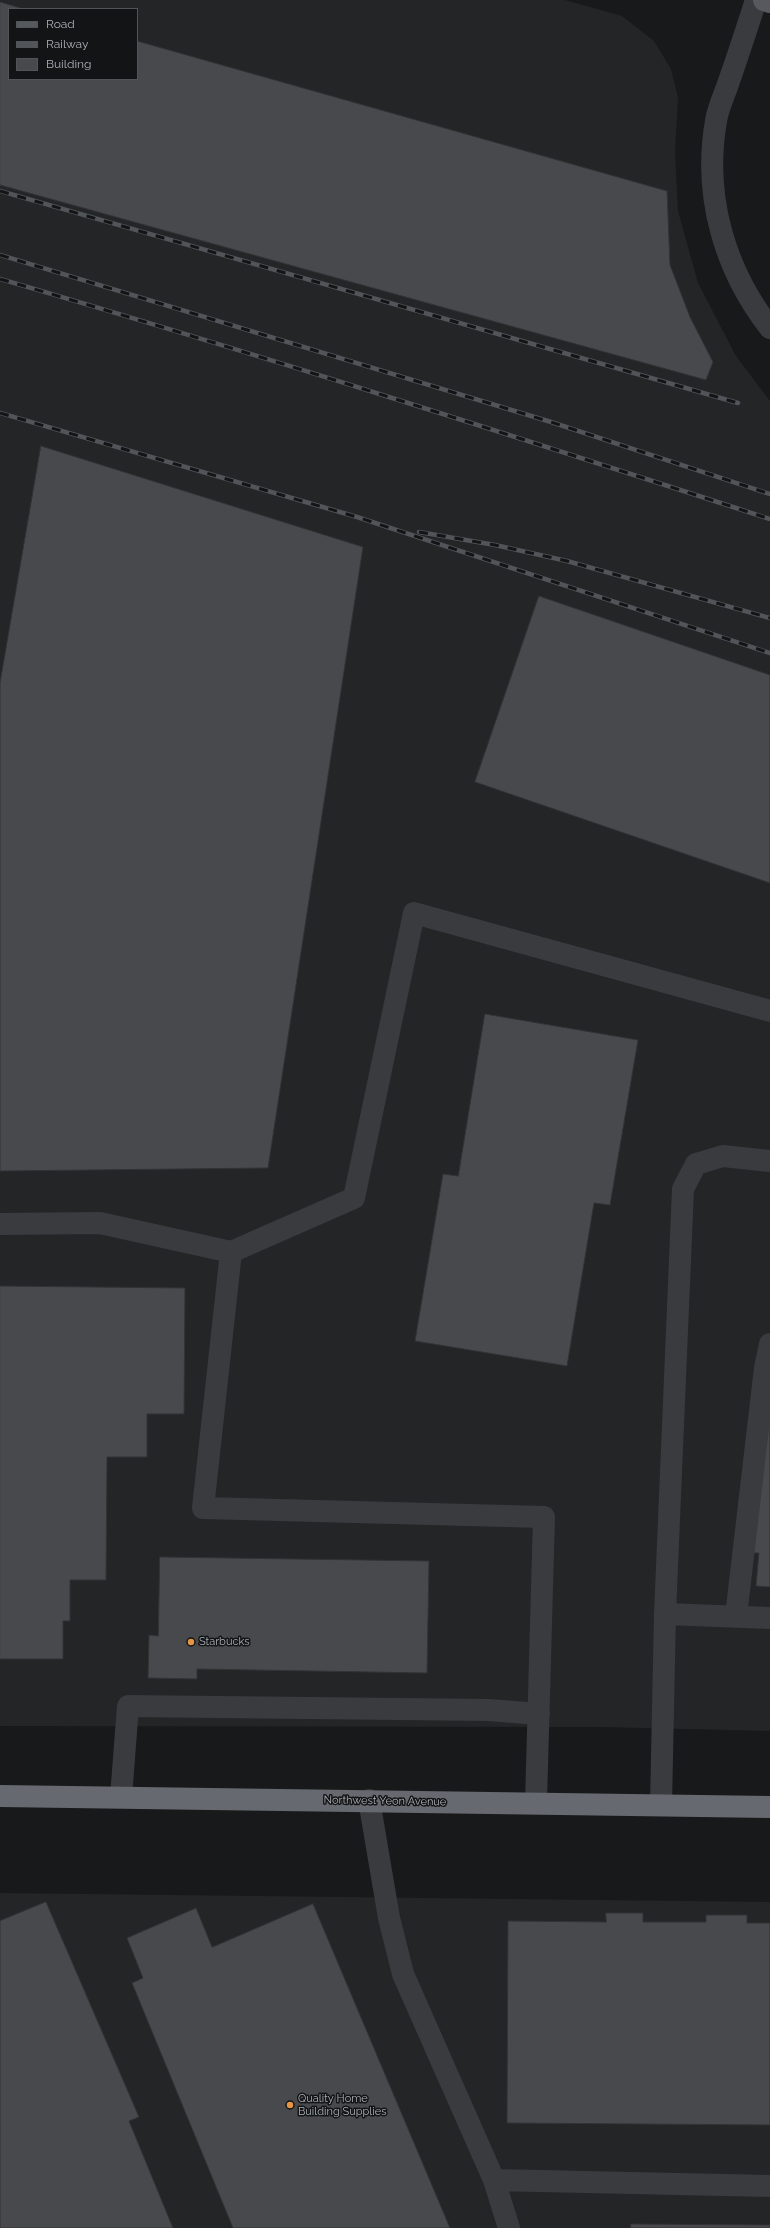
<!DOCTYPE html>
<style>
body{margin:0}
#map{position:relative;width:770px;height:2228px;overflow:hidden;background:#18191a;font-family:Raleway,sans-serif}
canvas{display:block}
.legend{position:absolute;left:8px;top:8px;width:130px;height:72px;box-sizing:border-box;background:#131415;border:1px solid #505357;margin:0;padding:5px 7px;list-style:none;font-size:12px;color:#acb2b9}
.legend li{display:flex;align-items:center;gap:8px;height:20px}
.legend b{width:20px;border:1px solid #505357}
</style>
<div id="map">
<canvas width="770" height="2228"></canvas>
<ul class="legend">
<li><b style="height:5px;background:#56595e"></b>Road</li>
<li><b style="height:5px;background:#515458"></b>Railway</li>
<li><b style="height:11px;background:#48494d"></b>Building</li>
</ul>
</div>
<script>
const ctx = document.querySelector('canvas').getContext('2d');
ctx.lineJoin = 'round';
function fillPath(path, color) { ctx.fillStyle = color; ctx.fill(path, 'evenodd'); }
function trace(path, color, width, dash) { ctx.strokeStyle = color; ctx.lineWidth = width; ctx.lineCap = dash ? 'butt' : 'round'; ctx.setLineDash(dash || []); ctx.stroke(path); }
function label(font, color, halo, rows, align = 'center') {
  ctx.font = font + ' Raleway,sans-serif'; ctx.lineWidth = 3; ctx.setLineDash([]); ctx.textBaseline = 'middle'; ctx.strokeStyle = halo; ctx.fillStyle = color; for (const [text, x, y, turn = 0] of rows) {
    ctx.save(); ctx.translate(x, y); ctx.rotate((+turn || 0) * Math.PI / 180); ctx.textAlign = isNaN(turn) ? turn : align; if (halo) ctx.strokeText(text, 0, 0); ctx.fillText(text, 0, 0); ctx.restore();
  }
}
fillPath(new Path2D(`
 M0 0H565L622 16 654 41 671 69 678 98 675 152 678 211 698 283 736 356 770 401V1731L603 1727 0 1726ZM9 9H137V79H9Z
 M0 1893 770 1902V2228H0Z`), '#242527');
const building = new Path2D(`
 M0 2 24 9H9V79H137V41L667 191 670 265 690 317 713 362 706 380 0 185Z
 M41 446 363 547 268 1168 0 1171V683Z
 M539 596 770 675V883L475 782Z
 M485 1014 638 1040 610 1205 594 1203 567 1366 415 1341 443 1174 458 1176Z
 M0 1286 185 1288 184 1414H147V1457H107L106 1580H70V1621H63V1659H0Z
 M770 1381V1587L756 1586 759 1553H754Z
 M160 1557 429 1561 427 1673 197 1669V1679L148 1678 149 1635 158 1636Z
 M46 1902 139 2117 129 2121 173 2228H0V1921Z
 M313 1904 450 2228H233L132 1983 143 1978 127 1938 196 1908 212 1947Z
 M606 1913H643V1922H706V1915H747V1923H770V2125L507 2123 508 1921 606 1922Z
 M631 2224 770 2225V2228H631Z`);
fillPath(building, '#48494d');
trace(building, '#333336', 1);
trace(new Path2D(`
 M756 0C747 28 738 56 728 84 724 96 718 108 716 121 703 195 724 269 770 328
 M0 1224 100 1223 231 1252 354 1198 414 913 770 1011
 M231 1252 203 1508 544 1517 536 1802
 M665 1614 770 1618
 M736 1616 765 1368 770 1344
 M121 1797 128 1706 489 1710 539 1714
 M369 1800 389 1918 403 1974 494 2180 509 2228
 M661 1805 665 1614 683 1189 696 1164 723 1156 770 1161
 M494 2180 770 2186`), '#3a3b3f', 22);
trace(new Path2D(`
 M764 0 770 2`), '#56595e', 22);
trace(new Path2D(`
 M0 1796 770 1807`), '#666a70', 22);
const rail = new Path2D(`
 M0 191 738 403
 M0 255 551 422 770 494
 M0 279C258 354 514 436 770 519
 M0 413 357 517 770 653
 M419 532 495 545 567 561 770 618`);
trace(rail, '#515458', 4.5);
trace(rail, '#131415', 3, [9]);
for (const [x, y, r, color] of [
 [191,1642,4,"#e59546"],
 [290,2105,4,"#e59546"]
]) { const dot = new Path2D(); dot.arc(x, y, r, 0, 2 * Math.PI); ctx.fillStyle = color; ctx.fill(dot); trace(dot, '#131415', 1.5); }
label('11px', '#acb2b9', '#131415', [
 ["Starbucks",199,1642],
 ["Quality Home",298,2099],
 ["Building Supplies",298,2112]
], 'left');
label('11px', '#acb2b9', '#131415', [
 ["Northwest Yeon Avenue",385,1801,1]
]);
</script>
